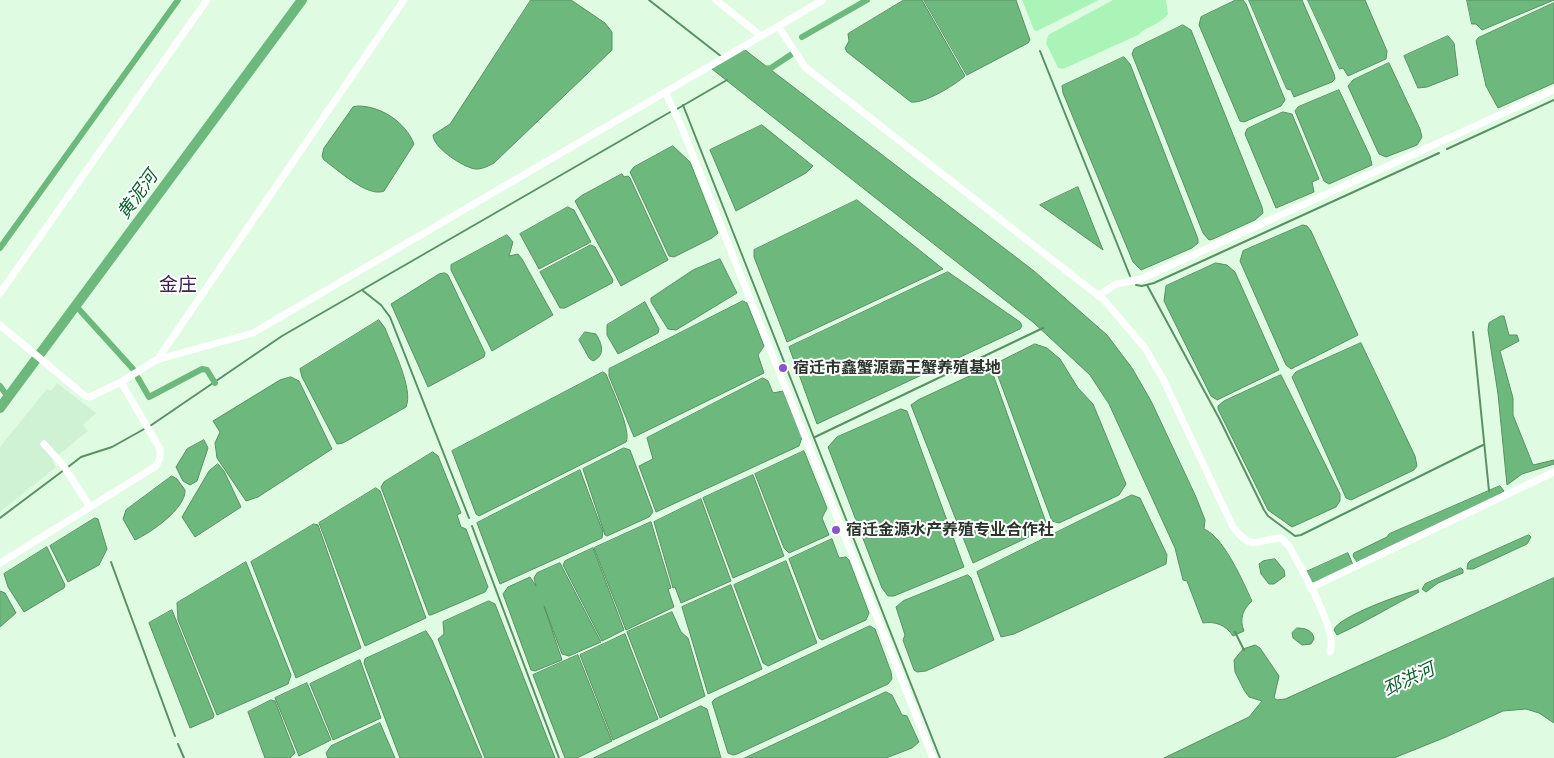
<!DOCTYPE html>
<meta charset="utf-8">
<style>
body{margin:0}
canvas{display:block;background:#dffce3}
</style>
<canvas width="1554" height="758"></canvas>
<script>
const ctx = document.querySelector('canvas').getContext('2d');
ctx.lineJoin = 'round';
function fillPath(path, color) { ctx.fillStyle = color; ctx.fill(path, 'evenodd'); }
function trace(path, color, width, dash) { ctx.strokeStyle = color; ctx.lineWidth = width; ctx.lineCap = dash ? 'butt' : 'round'; ctx.setLineDash(dash || []); ctx.stroke(path); }
function label(font, color, halo, rows, align = 'center') {
  ctx.font = font + ' "IBM Plex Serif","Noto Sans SC",serif'; ctx.lineWidth = 4; ctx.setLineDash([]); ctx.textBaseline = 'middle'; ctx.strokeStyle = halo; ctx.fillStyle = color; for (const [text, x, y, turn = 0] of rows) {
    ctx.save(); ctx.translate(x, y); ctx.rotate((+turn || 0) * Math.PI / 180); ctx.textAlign = isNaN(turn) ? turn : align; if (halo) ctx.strokeText(text, 0, 0); ctx.fillText(text, 0, 0); ctx.restore();
  }
}
fillPath(new Path2D(`
 M57 383 96 413 83 425 88 431 52 460 56 467 0 512V447L47 389 51 391Z`), '#cef2d3');
fillPath(new Path2D(`
 M1022 0H1099L1037 31 1034 30Z
 M1113 0H1166L1168 14C1161 24 1147 26 1138 35L1063 69 1058 68 1046 43 1048 35Z`), '#abf4b8');
const water = new Path2D(`
 M531 0H571L605 23 612 32V50L494 163C487 167 478 171 471 168 459 164 433 147 433 135L450 124Z
 M904 0H922L965 76C955 85 924 104 911 102L847 52 845 48 849 41 848 34Z
 M924 0H1016L1030 40 1028 43 967 75Z
 M1236 0H1243L1246 4 1285 100 1281 106 1244 122 1240 121 1199 25 1201 17Z
 M1249 0H1302L1334 74 1335 79 1332 82 1294 97 1291 90 1287 89Z
 M1308 0H1365L1387 51 1386 59 1348 76 1343 68 1340 69Z
 M1467 0H1554L1482 30 1476 24H1472Z
 M1554 3V83L1498 108 1486 86 1476 41 1478 38Z
 M1183 25 1191 30 1262 207 1263 213 1255 220 1213 239 1209 240 1203 233 1132 54 1134 49Z
 M1448 36 1454 43 1458 75 1427 87 1418 88 1404 56Z
 M745 50 1034 271 1107 335 1132 368 1151 401 1196 497 1205 520 1204 529C1224 537 1243 582 1252 601 1243 609 1239 619 1244 631L1233 636C1226 625 1215 621 1203 623L1187 581 1183 580 1175 548 1109 404 1090 375 1034 323 712 69Z
 M1124 57 1130 64 1198 239V243L1192 248 1141 270 1133 262 1063 93 1062 86Z
 M1389 63 1420 129 1422 137 1417 145 1386 157 1379 154 1348 86 1353 80Z
 M1339 90 1370 156 1372 165 1329 184 1324 181 1295 111 1298 107Z
 M358 106C382 106 406 123 414 144L384 191C368 198 338 170 324 160L322 156 324 148 353 107Z
 M1283 112 1292 114 1319 179 1312 182 1314 192 1276 208 1245 134 1247 129Z
 M762 125 813 166 806 173 736 211 710 150Z
 M673 146 690 162 718 233 712 238 674 257 669 256 630 172 634 167Z
 M622 174 624 177 628 176 630 178 668 260 621 286 575 201 581 196Z
 M1078 187 1103 250 1040 205Z
 M857 200 943 269 787 342 754 257V250Z
 M568 207 574 210 591 242 539 269 520 234Z
 M1303 225 1307 226 1311 231 1358 335 1291 369 1286 365 1240 261 1243 251Z
 M507 235 513 242 509 256 518 254 522 259 553 315 492 351 451 270V265Z
 M591 245 595 247 613 280 612 283 565 308H560L540 272Z
 M720 259 737 293 676 330 668 329 651 302V298L693 270Z
 M1216 263 1227 265 1235 272 1279 370 1217 400 1211 396 1208 390 1164 301 1166 286Z
 M948 272 1020 322 1022 326 1020 329 817 424 789 347Z
 M445 273 448 275 485 353 484 357 428 387 391 304 439 274Z
 M743 301 747 303 764 346 758 355 764 373 634 437 609 376V369Z
 M645 302 659 329 658 333 618 354 607 335V325Z
 M1501 316H1504L1509 335H1517L1519 341 1500 351 1513 398V415L1533 465 1554 460V464L1522 474 1507 485 1498 394 1488 330 1489 323Z
 M379 320 385 328C392 347 414 389 406 407L343 443 337 444 302 377 300 369Z
 M585 332 596 334C602 344 606 355 593 361L589 358 579 340Z
 M1361 343 1415 456 1417 466 1414 470 1351 500 1346 498 1292 377 1296 372Z
 M1035 344 1047 348 1060 359 1078 388 1093 404 1126 484 1119 495 1059 523 1052 521 995 368 1001 361Z
 M985 369H990L994 377 1048 528 973 563 911 405 918 400Z
 M603 372 606 374C611 387 632 431 626 442L479 516 476 514 452 451Z
 M1281 375 1340 494V501L1336 507 1292 527 1268 510 1218 409V406L1224 401Z
 M291 377 299 381 332 449 258 497 246 501 217 458 215 443 220 432 213 421 280 380Z
 M763 378 768 381 773 393 783 391 802 437 799 446 656 512 639 466 653 459 647 438Z
 M901 409 907 411 964 567 894 596H888L882 588 828 447 837 437Z
 M204 440 208 448 197 481 190 485 183 481 176 467 187 449Z
 M624 448 630 450 653 512 649 517 607 536 605 535 583 469Z
 M804 451 827 508 822 518 829 535 789 553 784 548 755 474Z
 M433 452 438 456 461 513 457 515 461 527 466 529 488 587 485 592 431 615H429L381 487 384 482Z
 M218 464 224 471 241 507 195 537 182 517 209 471Z
 M580 470 603 532 602 538 500 584 477 523Z
 M753 475 784 556 733 578 703 498Z
 M172 476 177 479 185 490C186 509 150 533 135 540L123 519 126 510Z
 M1500 486 1504 491 1496 496 1357 562 1353 556 1354 553 1387 537 1389 534Z
 M376 488 380 491 426 618 365 646 319 523Z
 M1132 495 1140 498 1167 555 1166 564 1014 634 1001 637 977 572Z
 M701 499 731 581 681 603 675 587 673 588 654 522Z
 M95 518 98 519 107 549 99 565 68 582 50 546Z
 M651 522 671 588 668 589 674 607 626 630 594 548Z
 M314 524 318 525 361 648 296 678 251 562Z
 M1529 535 1531 537 1527 544 1473 569H1467L1468 563 1470 561Z
 M832 539 839 558 846 557 849 560 869 613 866 620 822 640 819 638 789 559Z
 M47 547 65 585 64 588 24 612 8 587 4 574Z
 M593 548 624 630 602 641 563 565 565 561Z
 M1348 553 1353 565 1313 583 1306 572Z
 M1275 559 1284 570 1285 576 1274 584H1269L1261 574 1259 564 1263 561Z
 M786 561 817 643 768 666 763 663 734 585Z
 M246 562 291 675 288 684 217 715 178 620 177 603Z
 M560 563 601 642 569 656 562 654 544 606 562 660 535 671 531 670 503 594 508 587 530 577 536 586 534 578 537 573Z
 M1461 568 1463 570V573L1438 583 1426 592 1422 589 1425 584Z
 M968 575 971 578 994 640 926 671 917 672 914 670 903 640 905 635 896 607 903 601Z
 M1554 578V723L1539 713 1526 709 1503 711 1446 737 1394 758H1164L1249 717 1262 701 1249 697 1244 690 1235 672 1234 660 1243 649 1255 645 1260 648 1279 676 1274 698 1277 700 1285 699Z
 M731 585 762 669 708 694 682 607Z
 M1418 590 1419 592C1391 606 1366 622 1337 635L1334 630C1337 617 1404 593 1418 590Z
 M0 591 5 593 16 613 0 627Z
 M489 601 495 604 555 758H485L438 639 444 634 443 622Z
 M172 610 214 715 213 718 190 728 149 623Z
 M672 612 681 632 688 638 705 696 660 718 627 632Z
 M870 626 875 629 891 672 892 679 888 684 737 754 733 755 728 753 712 702 715 699Z
 M1297 628C1305 628 1313 630 1314 639L1311 644 1302 645 1293 638 1292 633Z
 M426 631 432 640 482 758H400L364 663 365 659Z
 M625 634 658 719 613 740 580 655Z
 M578 655 612 741 577 758H565L533 675Z
 M360 660 381 718 333 740 310 684Z
 M307 683 331 740 299 756 275 698Z
 M886 692 892 695 902 715 907 716 919 742 912 748 886 758H745Z
 M271 700 275 701 295 753 290 758H265L248 712Z
 M701 706 707 709 721 758H594Z
 M380 723 395 758H328L326 753 331 746Z`);
fillPath(water, '#6db87c');
trace(water, '#599164', 1);
trace(new Path2D(`
 M649 0 722 57
 M1040 51 1130 276
 M683 105 940 758
 M677 109 727 80
 M1447 149 1554 100
 M1136 285 1142 286 1154 283 1439 153
 M1147 285 1220 420 1264 510 1268 516 1295 536 1301 535 1483 445
 M362 290 381 305 390 317 469 518
 M1473 332 1489 491
 M150 426 282 336 672 111
 M815 437 1043 328
 M68 467 81 457 112 447 146 428
 M0 518 64 470
 M472 526 559 758
 M111 562 175 736
 M1235 632 1244 650
 M178 744 184 758`), '#599164', 2);
trace(new Path2D(`
 M802 37 867 0
 M763 69 771 68 792 54
 M0 248 178 0
 M76 306 133 369
 M138 378 149 397 202 369 207 370 215 383
 M0 386 8 397`), '#6db87c', 6);
trace(new Path2D(`
 M0 408 302 0`), '#6db87c', 10);
trace(new Path2D(`
 M716 0 761 36
 M778 26 805 67 1104 300 1145 348 1163 379 1233 527C1254 553 1254 539 1281 538L1289 546C1300 567 1339 632 1330 652
 M665 92 680 123 933 758
 M0 293 207 0
 M1098 296 1116 284 1141 279 1554 90
 M0 325 85 396 90 397 121 382
 M157 360 404 0
 M44 444 63 465 90 507
 M0 563 156 466 160 458V449L121 382 156 360 253 333 823 0
 M1310 588 1554 472`), '#fff', 7);
for (const [x, y, r, color] of [
 [783,368,5,"#8655ce"],
 [836,530,5,"#8655ce"]
]) { const dot = new Path2D(); dot.arc(x, y, r, 0, 2 * Math.PI); ctx.fillStyle = color; ctx.fill(dot); trace(dot, '#fff', 2); }
label('bold 16px', '#2a352b', '#fff', [
 ["宿迁市鑫蟹源霸王蟹养殖基地",793,368],
 ["宿迁金源水产养殖专业合作社",846,530]
], 'left');
label('italic 18px', '#0a6029', '#fff', [
 ["黄泥河",138,195,-54],
 ["邳洪河",1409,680,-25]
]);
label('19px', '#39215b', '#fff', [
 ["金庄",178,286]
]);
</script>
